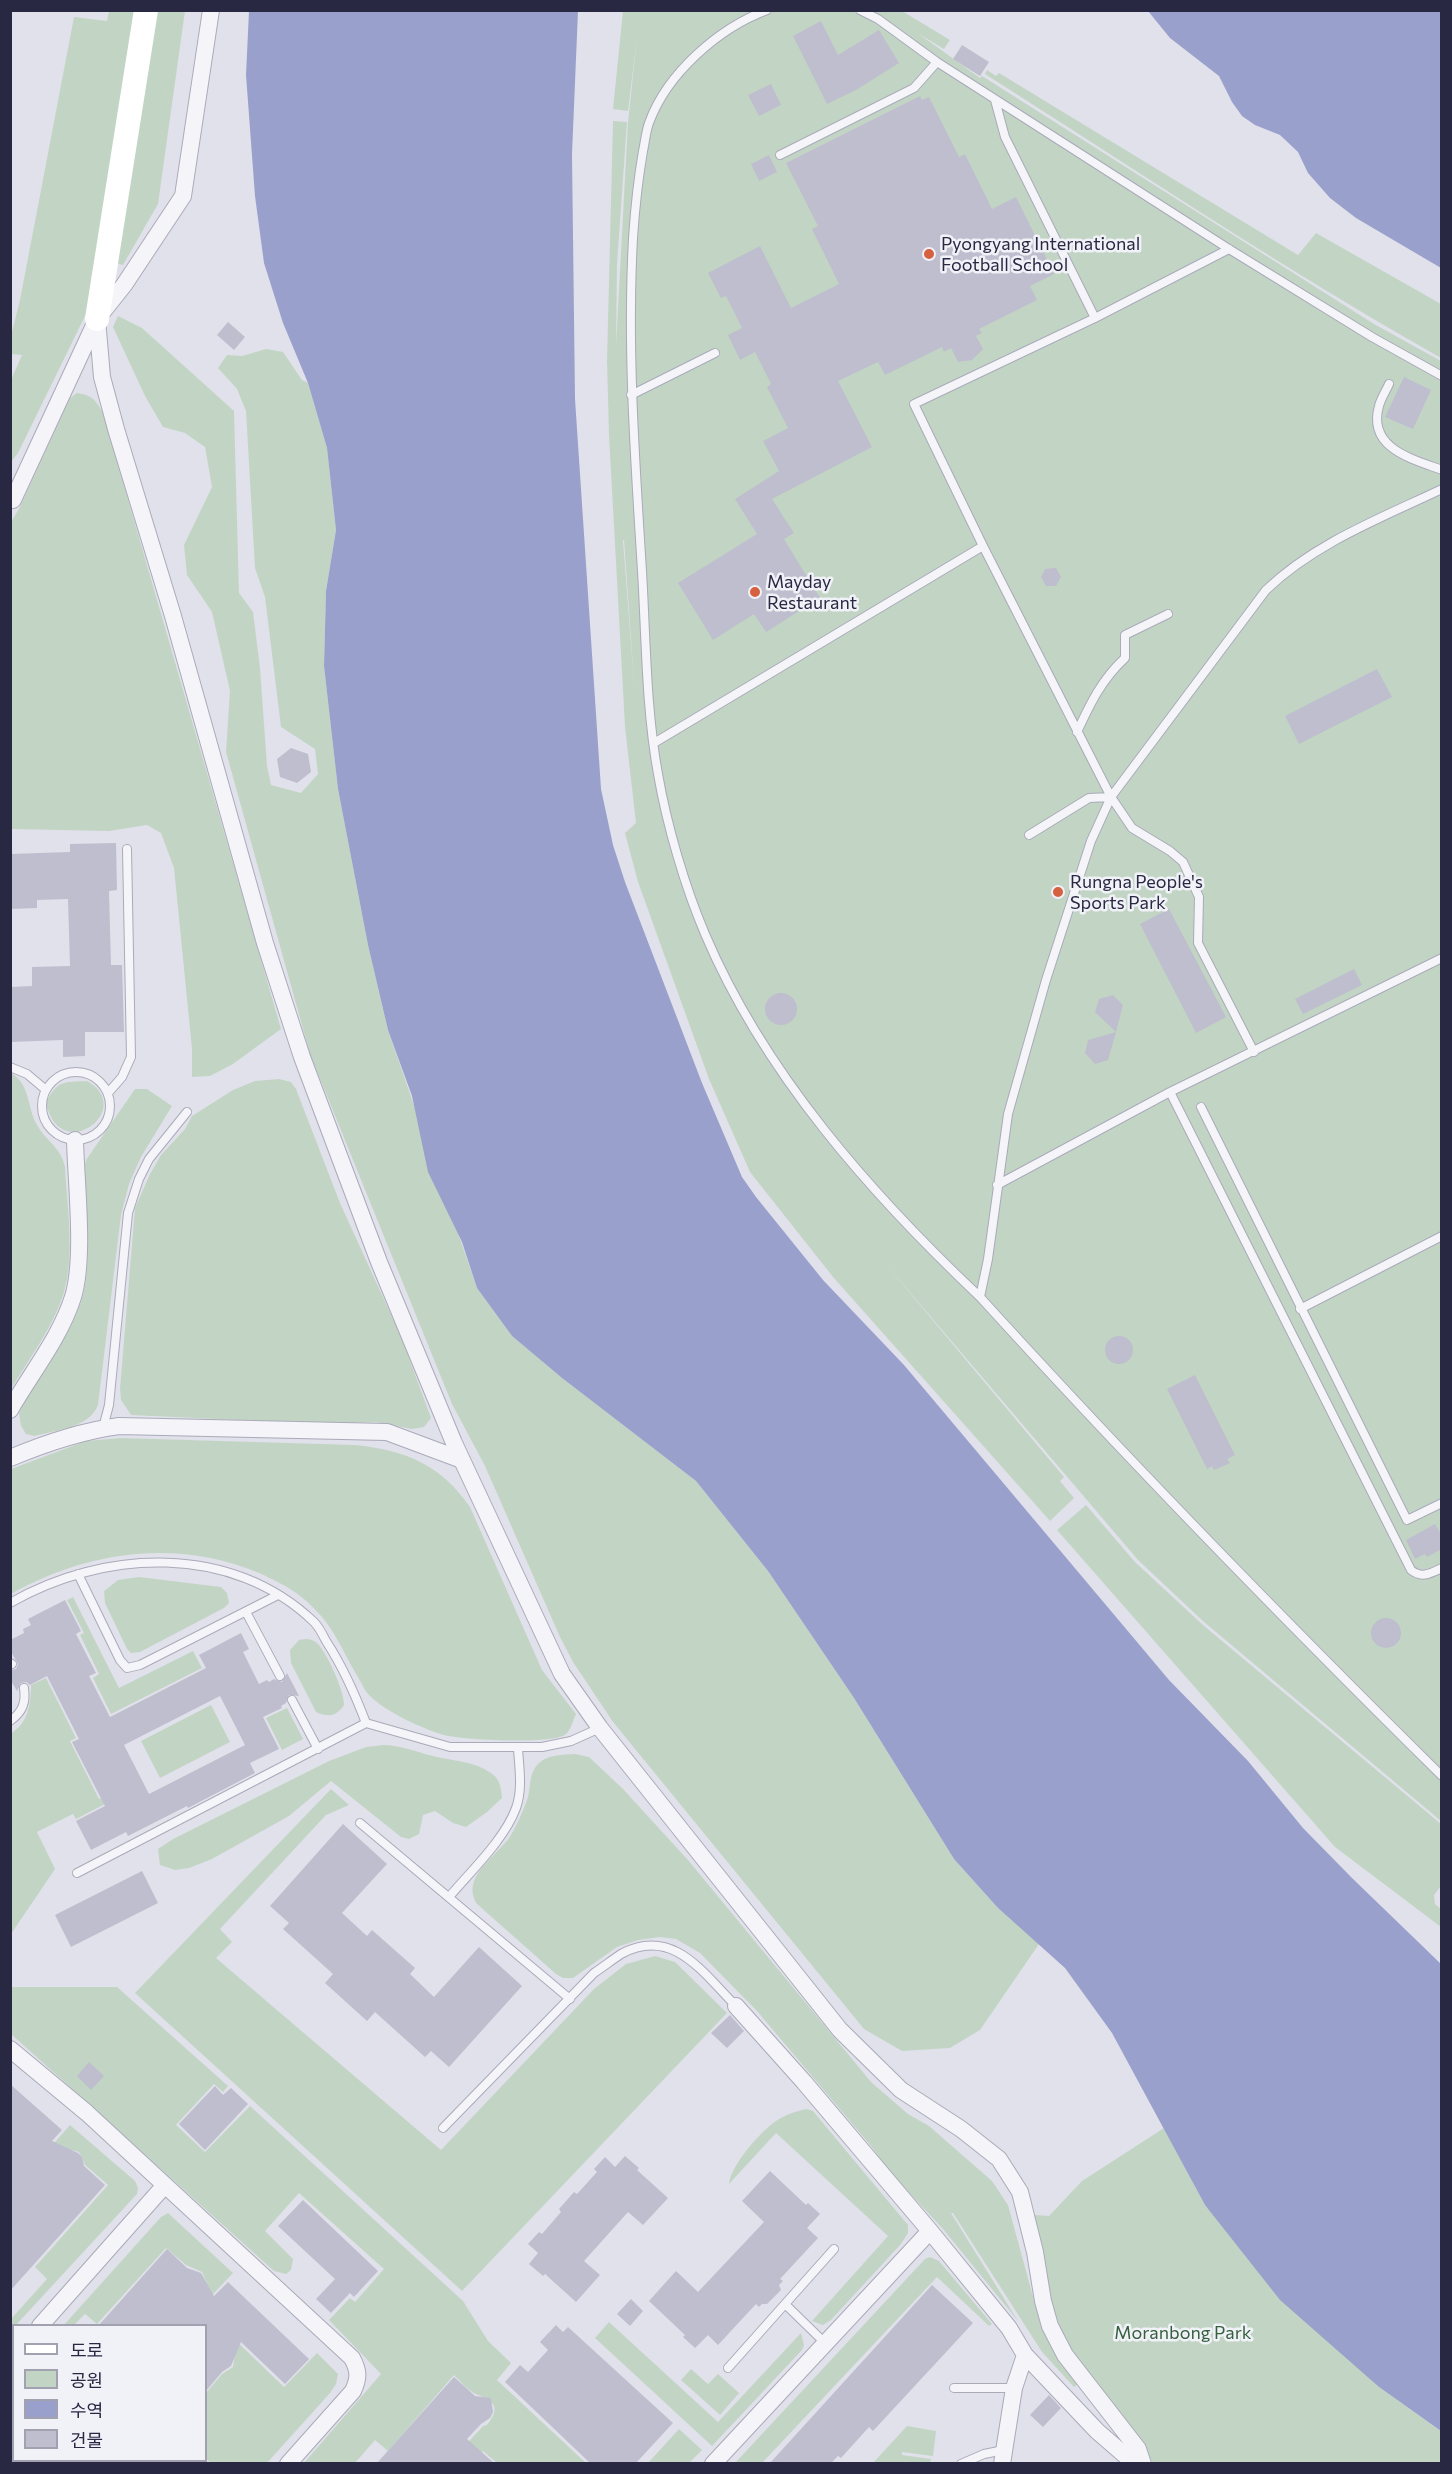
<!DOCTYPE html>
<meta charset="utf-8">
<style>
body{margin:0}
#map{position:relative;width:1452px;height:2474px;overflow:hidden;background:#e1e1eb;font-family:Commissioner,"Noto Sans KR",sans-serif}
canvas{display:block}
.frame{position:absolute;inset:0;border:12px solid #292843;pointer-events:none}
.legend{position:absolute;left:12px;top:2324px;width:195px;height:138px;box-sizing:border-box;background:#f1f1f8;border:2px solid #a1a1b0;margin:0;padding:8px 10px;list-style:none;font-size:18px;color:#292843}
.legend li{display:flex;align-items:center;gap:12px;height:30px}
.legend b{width:30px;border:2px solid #a1a1b0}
</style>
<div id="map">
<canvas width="1452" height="2474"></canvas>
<div class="frame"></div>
<ul class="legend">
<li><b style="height:8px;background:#fff"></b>도로</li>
<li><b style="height:16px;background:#c2d5c4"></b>공원</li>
<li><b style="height:16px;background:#9aa0cc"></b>수역</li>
<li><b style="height:16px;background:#bebece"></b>건물</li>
</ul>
</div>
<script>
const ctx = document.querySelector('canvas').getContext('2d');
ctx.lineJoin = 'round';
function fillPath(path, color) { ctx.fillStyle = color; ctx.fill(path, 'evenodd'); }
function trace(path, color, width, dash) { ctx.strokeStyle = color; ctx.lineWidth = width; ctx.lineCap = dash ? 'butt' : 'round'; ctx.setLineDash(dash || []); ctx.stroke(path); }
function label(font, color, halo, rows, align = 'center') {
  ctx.font = font + ' Commissioner,sans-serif'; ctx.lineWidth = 5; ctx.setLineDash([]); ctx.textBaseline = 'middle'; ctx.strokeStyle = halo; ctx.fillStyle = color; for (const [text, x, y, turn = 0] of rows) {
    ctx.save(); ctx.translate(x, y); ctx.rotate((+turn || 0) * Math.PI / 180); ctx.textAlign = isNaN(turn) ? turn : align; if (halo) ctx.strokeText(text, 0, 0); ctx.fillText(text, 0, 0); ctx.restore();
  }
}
fillPath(new Path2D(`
 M109 11H136L93 292 85 316 18 453 11 462V380L22 355 11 354V336L20 300 74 17 107 21Z
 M153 11H185L158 204 123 265 115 263Z
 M623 11H902L950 40 944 49 919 34 980 78 982 76 1374 324 1441 361V1821L1204 1622 1138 1560 884 1262 1064 1477 1060 1481 1074 1498 1050 1521 833 1277 750 1172 709 1079 638 882 625 833 636 823 625 727 609 435 607 361 613 121 627 122 617 264 616 346 628 122 637 38 628 111 613 109ZM623 540H624L635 695Z
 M987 70 996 76 999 73 1298 255 1316 233 1441 304V358C1285 270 1136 170 985 74Z
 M118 316 142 328 234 411 239 593 253 612 260 668 267 766 271 785 301 793 318 774 315 749 281 727 265 597 255 568 246 411 237 389 218 368 227 355 242 356 266 349 283 352 302 380 308 383 327 448 336 530 326 591 324 666 338 789 368 945 388 1030 477 1288 512 1336 562 1378 696 1481 768 1571 854 1698 954 1859 998 1908 1039 1944 980 2030 950 2048 902 2051 864 2029 613 1722 573 1662 560 1637 485 1466 452 1404 310 1054 226 752 230 691 212 612 187 575 184 545 212 487 205 447 185 433 163 427 145 396 113 327Z
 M77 393C92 395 96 400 103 413L281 1029 233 1064 210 1076 192 1077V1049L174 868 161 833 147 825 109 831 11 829V522L19 509 70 398Z
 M11 1073C30 1084 27 1106 36 1123 45 1141 60 1145 65 1167 67 1204 75 1256 64 1292 54 1326 29 1359 11 1389Z
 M279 1079 291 1082 296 1089 340 1203 402 1339 431 1418 424 1427 412 1429 376 1422 323 1424 131 1415 121 1400 120 1389 135 1208 150 1174 161 1155 185 1129 192 1116 233 1090 255 1081Z
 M87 1081C137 1109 60 1167 46 1103 57 1080 64 1082 87 1081Z
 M135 1089H147L172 1106 141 1157 129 1184 121 1215 98 1405C89 1428 57 1430 34 1436L26 1434 21 1426 19 1413C39 1375 78 1328 85 1286 91 1249 85 1208 84 1170L86 1160Z
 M121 1438 355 1445C406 1450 441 1465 470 1507L542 1670 576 1714C573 1720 571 1730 566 1734 554 1745 462 1740 444 1735 423 1729 384 1711 369 1695 365 1691 362 1684 359 1679 346 1658 338 1636 322 1617 301 1593 287 1586 259 1573 178 1538 86 1551 11 1594V1469L86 1441Z
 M1086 1505 1135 1562 1203 1625 1441 1824V1886L1434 1895 1435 1904 1441 1909V1927L1335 1847 1057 1530Z
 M139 1577 221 1587 227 1593 229 1603 224 1608 140 1652 131 1653 127 1649 105 1603 104 1591 118 1580Z
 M73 1597 119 1688 193 1651 202 1668 111 1714 93 1678 99 1674 80 1635 84 1633 67 1600Z
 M305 1639C310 1639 314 1640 318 1644 327 1653 345 1693 344 1705 337 1716 328 1718 316 1712L291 1663 290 1650 299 1640Z
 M46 1678 76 1738 70 1741 99 1799 105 1796 109 1802 76 1819 73 1814 37 1832 55 1869 11 1934V1733C28 1724 31 1703 31 1685Z
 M211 1705 230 1742 160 1778 141 1741Z
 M287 1708 303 1739 282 1750 266 1718Z
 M383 1745C401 1745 416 1752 433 1756 453 1761 474 1761 491 1773 500 1779 501 1788 502 1798L487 1812 466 1827 453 1823 435 1811 423 1815 419 1834 409 1839 401 1837 331 1781 289 1816 212 1859 189 1868 175 1870 160 1865 158 1849 173 1839 329 1761 366 1747Z
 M575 1754 589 1757 623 1789 688 1860 871 2082 908 2114 929 2126 992 2181 1008 2205 1041 2326 1051 2347 1078 2384 1074 2387 1042 2352 953 2213H951L1018 2321 943 2229 889 2171 871 2146 757 2011 700 1953 676 1939 660 1937 638 1940 617 1947 573 1978H563L556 1974 477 1904C460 1876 498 1856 511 1835 517 1825 524 1809 528 1797 531 1785 529 1772 539 1763 549 1754 563 1755 575 1754Z
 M331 1789 349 1805 326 1815 220 1929 232 1942 216 1958 441 2150 594 1989 626 1964 655 1956 675 1962 727 2013 462 2291 135 1993Z
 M11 1987H117L228 2086 223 2092 214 2084 176 2125 205 2152 250 2106 463 2301 488 2341 511 2363 497 2380 586 2463H497L483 2451 472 2463H449L483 2426 487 2425C502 2406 493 2401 476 2394 468 2391 460 2381 454 2375L388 2451 375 2440 355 2463H304L381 2374 329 2320 350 2298 355 2302 384 2269 299 2193 265 2231 293 2259 291 2270 286 2274 274 2271 11 2034Z
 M807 2109 813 2111 908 2225V2233L901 2244 831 2320 823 2325 812 2321 888 2236 776 2133 729 2184C731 2165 760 2132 776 2121 785 2115 796 2111 807 2109Z
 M70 2125 135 2181 138 2188 137 2194 16 2325 14 2326 11 2331V2319L47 2279 35 2267 108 2185 85 2165 79 2152C65 2146 52 2154 39 2160Z
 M1164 2128 1205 2205 1379 2387 1441 2431V2463H1153L1075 2358 1055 2317 1033 2216 1036 2215 1049 2216 1082 2181Z
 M168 2213 233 2273 201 2307 284 2387 317 2353 338 2374 336 2384 330 2393 267 2463H211L206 2459V2393L222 2374 233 2367 235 2353 206 2334V2326L169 2325 207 2284 202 2272 186 2265 166 2248 97 2324 85 2314 74 2325 63 2326 161 2217Z
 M930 2257 939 2261 992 2324 989 2326 937 2277 762 2463H735L925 2259Z
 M609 2322 718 2422 801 2333 804 2345 802 2350 712 2446 595 2338Z
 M691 2369 708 2384 718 2374 739 2393 720 2415 681 2380Z
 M907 2426 936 2431 933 2456 902 2452V2455L931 2459 930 2463H873Z
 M679 2429 702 2450 689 2463H648Z`), '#c2d5c4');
fillPath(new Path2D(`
 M249 11H578L572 154 575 399 601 789 613 845 625 882 702 1083 742 1177 756 1197 823 1280 904 1365 1169 1680 1248 1761 1303 1828 1352 1878 1441 1964V2431L1379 2387 1280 2300 1205 2205 1112 2033 1065 1968 998 1908 954 1859 854 1698 768 1571 696 1481 562 1378 512 1336 477 1288 462 1242 428 1172 412 1096 388 1030 368 945 338 789 324 666 326 591 336 530 327 448 308 383 283 323 264 263 255 196 246 75Z
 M1148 11H1441V268L1356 218 1330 198 1308 173 1298 152 1280 135 1255 125 1242 116 1232 102 1219 76 1170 38Z`), '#9aa0cc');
fillPath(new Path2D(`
 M821 21 838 55 879 30 899 63 856 90 827 104 793 36Z
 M962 45 989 62 980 76 953 59Z
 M771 84 781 105 759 116 748 95Z
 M920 96 922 100 929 97 959 157 965 154 992 209 1016 197 1054 274 1030 286 1037 300 979 329 982 333 976 336 983 349 972 360 958 362 951 348 944 352 942 347 885 375 878 362 838 381 872 447 772 499 794 533 784 539 820 598 766 632 754 614 713 640 678 583 757 534 735 499 779 471 763 441 788 428 767 387 771 384 755 352 740 360 728 335 742 328 726 296 721 298 708 273 760 246 791 308 839 284 812 229 818 226 786 163Z
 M769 155 777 172 759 181 751 164Z
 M228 322 245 337 234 350 217 335Z
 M1404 377 1431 390 1413 429 1385 417Z
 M1056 568 1061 577 1056 586H1046L1041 577 1045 569Z
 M1377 669 1392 697 1299 744 1285 716Z
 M291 748 308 754 311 772 297 783 280 777 277 759Z
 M116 843 117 890 109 891 111 965H122L124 1032H85V1056L63 1057V1040L10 1042V987L32 986V967L70 966 68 899 37 900V908L10 909V854L70 852V844Z
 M1169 909 1226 1017 1196 1033 1140 924Z
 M1354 969 1362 985 1303 1014 1295 999Z
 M765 1009a16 16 0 1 1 32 0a16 16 0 1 1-32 0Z
 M1113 995 1123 1005 1116 1032 1095 1012 1099 999Z
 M1116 1032 1108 1060 1095 1064 1085 1053 1088 1040Z
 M1105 1350a14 14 0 1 1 28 0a14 14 0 1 1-28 0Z
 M1195 1375 1235 1455 1227 1459 1230 1463 1214 1470 1212 1466 1207 1469 1167 1389Z
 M1435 1524 1442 1536V1549L1427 1557 1425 1554 1415 1559 1406 1540Z
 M65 1600 81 1631 76 1634 96 1673 89 1676 110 1717 206 1668 199 1655 241 1633 249 1649 243 1652 259 1684 267 1680 269 1682 274 1679 282 1682 287 1673 299 1696 289 1695 286 1703 281 1706 282 1708 263 1717 279 1749 250 1763 255 1773 188 1808 187 1806 128 1836 126 1832 91 1850 76 1821 105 1806 72 1742 79 1739 47 1676 30 1685 26 1682 21 1683 17 1691 10 1679V1670L16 1669 18 1664 10 1650V1640L24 1633 23 1629 31 1625 28 1619ZM220 1696 245 1745 149 1794 124 1745Z
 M1371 1633a15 15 0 1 1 30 0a15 15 0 1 1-30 0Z
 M343 1824 387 1864 342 1913 367 1936 372 1930 415 1968 410 1974 434 1997 479 1947 522 1986 449 2067 431 2051 425 2057 375 2012 367 2021 325 1983 333 1974 283 1929 289 1923 270 1906Z
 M142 1871 158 1903 71 1947 55 1915Z
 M730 2015 744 2031 727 2048 711 2033Z
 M89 2062 104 2076 91 2090 77 2076Z
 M10 2084 62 2130 52 2141 78 2153 82 2157 84 2166 105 2185 10 2291Z
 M215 2086 223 2095 231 2088 248 2104 205 2150 179 2124Z
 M625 2156 639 2168 637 2170 668 2198 643 2225 628 2212 584 2261 600 2275 576 2302 545 2274 543 2276 529 2264 538 2253 528 2244 539 2232 542 2234 561 2212 559 2209 574 2192 577 2194 597 2172 594 2169 605 2157 615 2167Z
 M770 2171 806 2205 808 2203 820 2214 807 2228 818 2238 780 2279 783 2281 779 2285 781 2290 767 2304H762L759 2307 756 2304 718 2345 708 2335 695 2348 683 2337 685 2335 649 2301 676 2271 698 2292 764 2222 742 2201Z
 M303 2200 378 2271 354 2297 350 2293 331 2313 316 2299 335 2279 278 2226Z
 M167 2249 187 2268 201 2273 214 2296 228 2282 309 2359 285 2384 241 2342 231 2366 222 2372 206 2391V2325H99Z
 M932 2285 973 2323 873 2431 869 2427 841 2458 838 2456 831 2463H770Z
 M631 2299 643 2311 630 2326 617 2314Z
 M556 2325 563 2332 568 2327 673 2423 636 2463H590L505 2382 520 2365 528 2372 548 2350 540 2342Z
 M454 2377 475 2396 491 2398 493 2412 490 2418 481 2424 467 2439 494 2463H377Z
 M1049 2395 1061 2408 1043 2427 1030 2415Z`), '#bebece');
const lane = new Path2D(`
 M767 10C719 28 667 73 649 123 646 131 645 142 643 151 638 180 635 208 633 238 627 349 635 460 642 571 646 638 646 709 658 774 667 826 685 887 705 934 764 1073 871 1194 980 1297
 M860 10 878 19 937 62 1229 249 1372 337 1442 376
 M995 100 1005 137 1095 318
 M780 155 914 88 937 62
 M1229 249 1095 318 914 404 983 546 1111 797 1132 828 1170 851 1183 862 1199 897 1198 943 1254 1052
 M1389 384C1386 391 1381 398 1379 406 1367 448 1412 459 1442 470
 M631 395 715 353
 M1442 489C1381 518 1315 543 1266 590L1111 797 1091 841 1046 980 1008 1114 988 1259 980 1297C1129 1461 1284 1620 1442 1776
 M1077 732C1090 704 1102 679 1125 658V635L1168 614
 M654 743 983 546
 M1029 835 1089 798 1111 797
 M10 1067 27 1074 46 1090
 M42 1106a34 34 0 1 1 68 0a34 34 0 1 1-68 0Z
 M1170 1092 1411 1570C1422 1579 1431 1573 1442 1568
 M108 1093 122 1077 131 1057 127 849
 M1201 1107 1407 1520 1442 1503
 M997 1185 1170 1092 1442 958
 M1300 1309 1442 1236
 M103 1428 109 1405 128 1213 139 1179 149 1159 187 1112
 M78 1574 120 1660 127 1668 140 1665 278 1595
 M10 1603C104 1549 232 1543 314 1622 319 1627 323 1635 326 1641 343 1667 355 1694 366 1723
 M246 1612 280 1676
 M10 1663 12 1664
 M292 1700 318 1749
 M10 1721C23 1712 26 1702 24 1688
 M360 1823 570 1999
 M77 1873 366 1723 450 1747H542L571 1741 600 1728
 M449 1897C470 1872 505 1839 516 1808 523 1789 519 1767 518 1748
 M443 2128 594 1973C603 1967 612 1960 621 1954 673 1926 703 1973 736 2006
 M785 2304 825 2343
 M728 2368 834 2249
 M954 2388H1014
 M961 2464 984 2454 1004 2450`);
const street = new Path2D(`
 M97 319 102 377 116 429 173 616 265 943 302 1057 379 1262 454 1443 562 1674 600 1728 840 2030 901 2090 961 2129 999 2159 1020 2192 1035 2252 1043 2301 1050 2326 1065 2355 1138 2449 1143 2464
 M10 499 13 500 97 319 124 285 183 196 211 10
 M10 1410C31 1373 60 1338 73 1297 85 1258 76 1183 75 1140
 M10 1458C46 1443 81 1431 119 1426L387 1432 462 1460
 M736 2006 804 2082 930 2231 1009 2328 1025 2355 1097 2431 1135 2464
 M10 2049 87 2113 352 2358C359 2371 359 2378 353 2391L288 2464
 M40 2326 165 2185
 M10 2359 14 2355
 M10 2440 14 2443
 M32 2460 35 2464
 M713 2464 930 2231
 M1002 2464 1014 2388 1025 2355`);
trace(lane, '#aaaab9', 10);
trace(street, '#aaaab9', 18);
trace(lane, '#f4f4f9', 8);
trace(street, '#f4f4f9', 16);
trace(new Path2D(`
 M97 319 146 10`), '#fff', 24);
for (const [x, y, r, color] of [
 [929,254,6,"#d66140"],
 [755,592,6,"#d66140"],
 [1058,892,6,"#d66140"]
]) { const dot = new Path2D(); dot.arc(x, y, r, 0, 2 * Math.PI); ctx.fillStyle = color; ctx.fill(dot); trace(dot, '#f1f1f8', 2); }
label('18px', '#292843', '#f1f1f8', [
 ["Pyongyang International",941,244],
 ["Football School",941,265],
 ["Mayday",767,582],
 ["Restaurant",767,603],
 ["Rungna People's",1070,882],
 ["Sports Park",1070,903]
], 'left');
label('18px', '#35603d', '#f1f1f8', [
 ["Moranbong Park",1183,2333]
]);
</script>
